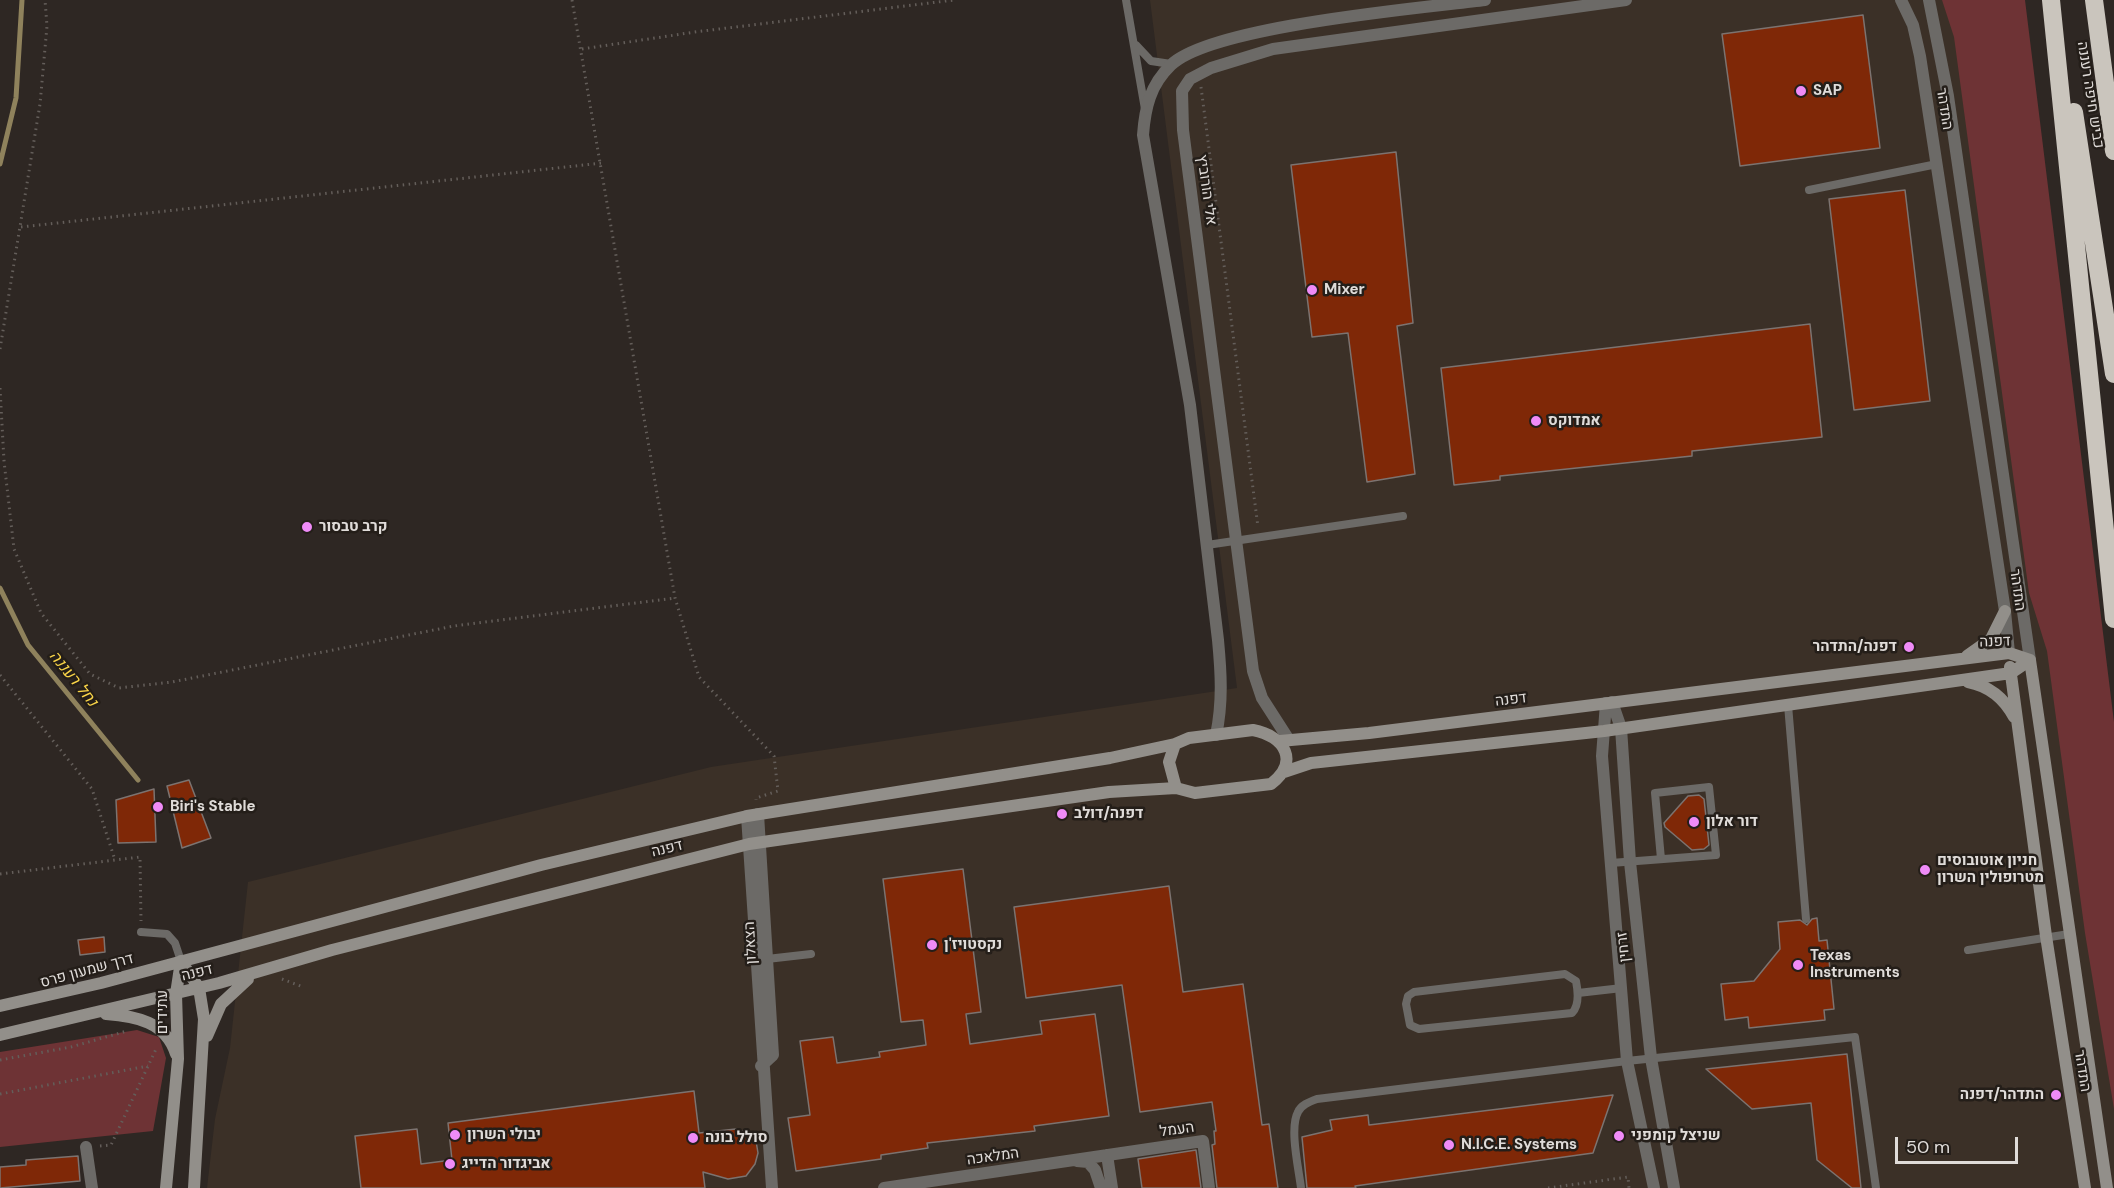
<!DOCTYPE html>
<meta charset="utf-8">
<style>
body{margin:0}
#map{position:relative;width:2114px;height:1188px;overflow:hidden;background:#2e2723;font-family:"DM Sans",sans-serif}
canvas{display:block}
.scale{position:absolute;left:1895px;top:1137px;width:123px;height:27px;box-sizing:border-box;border:3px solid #e0dcd9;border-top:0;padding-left:8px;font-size:18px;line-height:21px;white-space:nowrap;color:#e0dcd9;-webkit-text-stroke:4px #241e19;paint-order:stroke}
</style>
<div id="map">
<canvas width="2114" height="1188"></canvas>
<div class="scale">50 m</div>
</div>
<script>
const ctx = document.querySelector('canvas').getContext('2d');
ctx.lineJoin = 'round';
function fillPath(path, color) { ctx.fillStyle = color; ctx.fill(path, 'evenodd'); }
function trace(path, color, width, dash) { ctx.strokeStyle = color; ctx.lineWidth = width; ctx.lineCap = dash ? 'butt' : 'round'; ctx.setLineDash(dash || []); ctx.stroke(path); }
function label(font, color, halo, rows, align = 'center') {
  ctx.font = font + ' "DM Sans",Heebo,sans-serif'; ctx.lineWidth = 5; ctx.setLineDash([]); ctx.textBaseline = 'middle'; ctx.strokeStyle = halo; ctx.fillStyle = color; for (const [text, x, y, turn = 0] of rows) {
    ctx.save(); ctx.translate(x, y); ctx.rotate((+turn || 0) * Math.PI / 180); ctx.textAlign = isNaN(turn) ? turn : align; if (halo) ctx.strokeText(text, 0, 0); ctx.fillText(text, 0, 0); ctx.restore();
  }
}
fillPath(new Path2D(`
 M1150 0H1996L2114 919V1188H207L215 1119 230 1048 248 882 711 767 1237 688Z`), '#3b3027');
fillPath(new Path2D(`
 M1942 0H2025L2114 722V1109L2085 933 2047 651 2029 593 1954 37Z
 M137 1030 159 1037 166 1058 153 1131 0 1147V1052Z`), '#6e3335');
trace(new Path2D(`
 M0 164 16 98 22 0
 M0 588 28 645 138 780`), '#8f825c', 5);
const building = new Path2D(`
 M1863 15 1880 148 1740 166 1722 34Z
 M1396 152 1413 323 1397 326 1415 474 1367 482 1348 333 1312 337 1291 165Z
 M1905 190 1930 401 1854 410 1829 199Z
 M1810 324 1822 437 1692 451V456L1500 476V480L1454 485 1441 368Z
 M189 780 211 838 182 848 167 786Z
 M154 789 156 842 118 843 116 800Z
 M1699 795 1704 799 1709 845 1704 849 1692 850 1665 827 1664 823 1688 796Z
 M963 869 981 1012 966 1014 970 1044 1042 1034 1040 1021 1095 1014 1109 1116 1034 1126 1035 1131 927 1143 928 1148 881 1155V1159L796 1171 788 1118 810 1115 800 1041 833 1037 837 1063 880 1057 879 1052 926 1045 923 1020 901 1022 883 879Z
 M1169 886 1183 992 1243 984 1262 1125 1269 1124 1278 1188H1217L1212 1145 1215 1144 1214 1131H1216L1212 1102 1140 1112 1122 985 1026 998 1014 907Z
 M1817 918 1819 941 1827 940 1834 1009 1824 1010 1825 1020 1749 1028 1748 1017 1725 1020 1721 984 1754 981 1780 949 1778 922 1800 920 1807 925 1812 919Z
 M104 937 105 952 80 955 78 940Z
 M1847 1054 1861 1188H1852L1817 1160 1811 1103 1752 1109 1706 1069Z
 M694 1091 699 1133 736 1129 751 1134 756 1141 758 1153 755 1164 746 1176 728 1179 703 1172 705 1188H361L355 1136 417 1129 421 1164 452 1160 448 1123Z
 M1613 1095 1593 1153 1355 1186 1356 1188H1307L1302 1137 1332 1130 1330 1120 1368 1115 1369 1125Z
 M1196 1150 1201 1188H1142L1138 1159Z
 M78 1156 80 1181 0 1188V1167L26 1165V1160Z`);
fillPath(building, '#7f2807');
trace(building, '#7c7370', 1.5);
trace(new Path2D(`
 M572 0 675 598 699 677 774 756 778 791 756 798V800
 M582 49 695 32 954 0
 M1201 87 1258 527
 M21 227 602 163
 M0 349 40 104 47 26 45 0
 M0 388 4 461 14 549 41 613 90 674 119 688 172 682 454 626 675 598
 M0 675 92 789 115 860
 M0 874 140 857 141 921
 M282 979 303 987
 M0 1060 71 1047 127 1031
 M0 1094 148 1066
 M100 1146 111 1145 157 1047
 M1548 1188 1628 1177 1629 1188`), '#645e5a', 3, [1.5, 4.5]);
trace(new Path2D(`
 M1126 0 1145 109
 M1136 45 1151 61 1171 64
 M1809 190 1937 164
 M1207 545 1403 516
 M1788 705 1806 919
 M1611 863 1716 855 1709 787 1655 793 1661 859
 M141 932 167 934 175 943 181 961
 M1968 950 2069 934
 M767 959 811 954
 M1565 974 1576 981C1578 991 1580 1005 1572 1013L1419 1029 1410 1025 1406 1004 1408 996 1414 992Z
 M1578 993 1622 988
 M1301 1188C1299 1170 1289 1128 1298 1112 1301 1105 1309 1102 1317 1099L1627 1061 1855 1037 1876 1188`), '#6c6a67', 8);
trace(new Path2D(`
 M1901 0 1913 25 1920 56 2005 611 2009 653
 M1929 0 1948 96 2030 660
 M1612 702 1621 728 1630 862 1651 1058 1674 1188
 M1606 703 1602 756 1627 1061 1654 1188
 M1216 735C1223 702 1221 672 1218 640L1190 405 1143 135C1145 108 1150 85 1171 65 1211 26 1422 8 1485 0
 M1289 740 1262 698 1253 671 1183 130 1182 91 1190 79 1211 68 1273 49 1626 0
 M758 814 773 1055 761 1066
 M747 816 772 1188
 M86 1147 92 1188
 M1107 1155 1112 1188
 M1077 1161 1088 1162 1095 1170 1101 1188
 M884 1188 1203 1141 1209 1188`), '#6c6a67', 12);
trace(new Path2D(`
 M1967 656 1991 639 2005 611
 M2030 660 2107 1188
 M2010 667 2046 936 2085 1188
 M1968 682C1989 686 2004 698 2014 717
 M1253 730C1285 736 1300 762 1271 784L1195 793 1176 788 1169 762 1175 744 1189 738Z
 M1280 741 1369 733 2009 653 2030 660
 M1284 772 1311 763 1604 731 2011 673 2030 660
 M181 961 199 988 204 1019 194 1188
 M0 1006 101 983 541 865 747 816 1110 758 1175 744
 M106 1014C136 1016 166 1022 176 1054
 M0 1035 219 983 332 950 749 844 1109 792 1176 788
 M207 1036 221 1004 248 979
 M166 1188 178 1059 176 994 181 961`), '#928f8a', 12);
trace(new Path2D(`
 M2051 0 2114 619
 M2094 0 2114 151
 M2074 112 2114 374`), '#cac5bd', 18);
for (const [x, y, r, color] of [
 [1801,91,6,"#ef8bf7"],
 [1312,290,6,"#ef8bf7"],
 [1536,421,6,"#ef8bf7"],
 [307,527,6,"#ef8bf7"],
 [1909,647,6,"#ef8bf7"],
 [158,807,6,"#ef8bf7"],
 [1062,814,6,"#ef8bf7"],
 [1694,822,6,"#ef8bf7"],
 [1925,870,6,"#ef8bf7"],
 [932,945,6,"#ef8bf7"],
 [1798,965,6,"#ef8bf7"],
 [2056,1095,6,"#ef8bf7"],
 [455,1135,6,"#ef8bf7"],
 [1619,1136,6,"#ef8bf7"],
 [693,1138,6,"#ef8bf7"],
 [1449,1145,6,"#ef8bf7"],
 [450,1164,6,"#ef8bf7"]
]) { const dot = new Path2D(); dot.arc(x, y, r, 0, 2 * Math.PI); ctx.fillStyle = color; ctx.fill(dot); trace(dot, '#241e19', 2); }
label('bold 15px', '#e0dcd9', '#241e19', [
 ["SAP",1813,91],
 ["Mixer",1324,290],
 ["אמדוקס",1548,421],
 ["קרב טבסור",319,527],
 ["דפנה/התדהר",1897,647,"right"],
 ["Biri's Stable",170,807],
 ["דפנה/דולב",1074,814],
 ["דור אלון",1706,822],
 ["חניון אוטובוסים",1937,861],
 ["מטרופולין השרון",1937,878],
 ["נקסטויז'ן",944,945],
 ["Texas",1810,956],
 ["Instruments",1810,973],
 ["התדהר/דפנה",2044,1095,"right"],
 ["יבולי השרון",467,1135],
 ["שניצל קומפני",1631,1136],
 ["סולל בונה",705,1138],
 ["N.I.C.E. Systems",1461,1145],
 ["אביגדור הדייג",462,1164]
], 'left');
label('15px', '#e0dcd9', '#241e19', [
 ["כביש חיפה רעננה",2090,95,81],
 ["התדהר",1944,109,81],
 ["אלי הורוביץ",1206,190,82],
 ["התדהר",2017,590,82],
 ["דפנה",1995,642,-2],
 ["דפנה",1511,700,-7],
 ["דפנה",667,849,-14],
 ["הצאלון",751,943,-93],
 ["זרחין",1624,947,-96],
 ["דרך שמעון פרס",87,971,-15],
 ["דפנה",197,973,-14],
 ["עתידים",163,1012,-90],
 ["התדהר",2082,1071,81],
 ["העמל",1177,1130,-8],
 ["המלאכה",993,1157,-8]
]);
label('italic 16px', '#f9d448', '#241e19', [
 ["נחל רעננה",73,679,51]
]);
</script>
